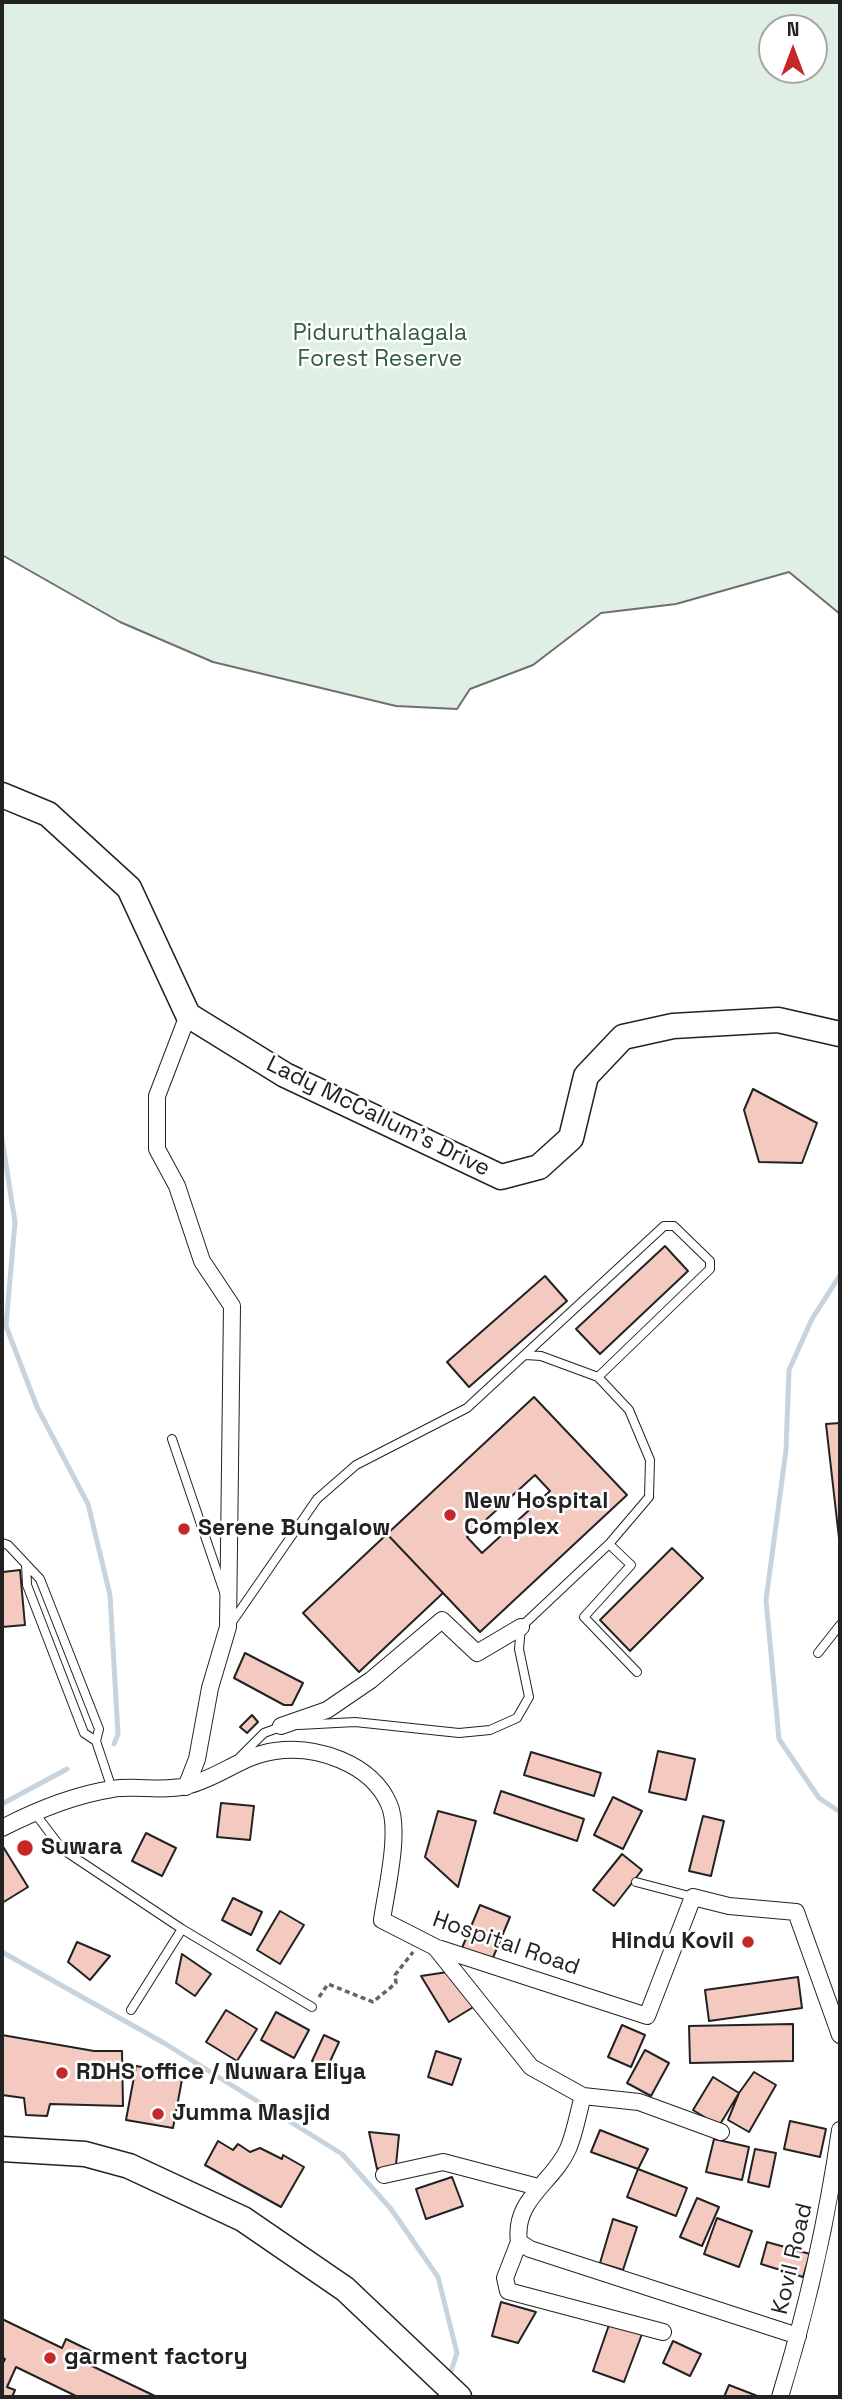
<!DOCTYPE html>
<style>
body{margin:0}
#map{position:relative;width:842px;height:2399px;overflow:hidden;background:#fff;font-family:"Space Grotesk",sans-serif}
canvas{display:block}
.frame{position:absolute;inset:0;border:4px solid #222;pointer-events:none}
.north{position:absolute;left:758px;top:14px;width:70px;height:70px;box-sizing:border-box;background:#fff;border:2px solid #a7a7a7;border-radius:50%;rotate:0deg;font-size:19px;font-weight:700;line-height:28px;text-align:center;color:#222}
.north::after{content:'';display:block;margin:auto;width:24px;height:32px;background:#c62828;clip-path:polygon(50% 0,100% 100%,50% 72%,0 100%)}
</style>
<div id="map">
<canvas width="842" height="2399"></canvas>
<div class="frame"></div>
<div class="north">N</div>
</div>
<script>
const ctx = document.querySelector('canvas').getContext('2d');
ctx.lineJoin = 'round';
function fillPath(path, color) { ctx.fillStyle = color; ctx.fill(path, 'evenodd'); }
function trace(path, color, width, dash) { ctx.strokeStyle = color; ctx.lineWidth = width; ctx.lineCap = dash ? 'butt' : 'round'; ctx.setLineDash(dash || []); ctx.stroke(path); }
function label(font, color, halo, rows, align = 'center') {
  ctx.font = font + ' "Space Grotesk",sans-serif'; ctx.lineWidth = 5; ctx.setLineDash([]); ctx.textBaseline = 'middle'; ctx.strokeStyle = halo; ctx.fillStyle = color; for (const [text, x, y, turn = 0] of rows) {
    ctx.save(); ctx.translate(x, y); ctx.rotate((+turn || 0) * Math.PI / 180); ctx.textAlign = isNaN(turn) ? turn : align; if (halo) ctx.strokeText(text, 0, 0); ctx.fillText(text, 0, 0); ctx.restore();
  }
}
const green = new Path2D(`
 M2 2H840V614L789 572 676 604 601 613 533 665 470 689 457 709 396 706 213 662 120 622 2 555ZM772 28H814V70H772Z`);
fillPath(green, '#e0efe3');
trace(green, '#6f6f6f', 2);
trace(new Path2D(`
 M2 1139 15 1222 6 1326 37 1407 88 1504 110 1595 118 1734 114 1744
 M840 1275 812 1319 789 1370 786 1450 766 1600 779 1739 819 1798 840 1812
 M2 1804 67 1769
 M2 1952 164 2043 342 2154 391 2209 438 2277 457 2353 450 2374`), '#c7d3dd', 5);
const building = new Path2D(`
 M753 1089 817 1123 802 1163 759 1162 744 1110Z
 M665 1246 688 1271 600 1354 576 1329Z
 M545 1276 567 1301 469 1387 447 1362Z
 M534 1397 627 1495 480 1632 387 1534ZM535 1475 550 1491 482 1553 467 1537Z
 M840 1423V1547L826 1424Z
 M387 1534 443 1593 359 1672 303 1613Z
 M672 1548 703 1578 630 1651 600 1620Z
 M2 1562 3 1572 20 1570 25 1625 2 1627Z
 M245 1653 303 1683 292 1705H284L234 1678Z
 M252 1715 258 1722 247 1733 240 1727Z
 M658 1751 695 1759 686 1800 649 1792Z
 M531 1752 601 1773 594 1796 524 1775Z
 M501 1791 584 1819 577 1841 494 1813Z
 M613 1797 642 1811 623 1849 594 1835Z
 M221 1803 254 1806 250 1840 217 1837Z
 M438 1811 476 1821 458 1887 425 1857Z
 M703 1816 724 1821 711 1876 689 1871Z
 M146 1833 176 1848 162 1876 132 1861Z
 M2 1845 28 1887 2 1903Z
 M622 1854 642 1870 614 1906 593 1890Z
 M233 1898 262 1912 251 1935 222 1920Z
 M480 1905 510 1917 492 1960 462 1948Z
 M280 1911 304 1925 280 1964 257 1950Z
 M77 1942 110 1956 90 1980 68 1962Z
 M182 1954 211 1974 195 1996 176 1983Z
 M454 1971 475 2006 449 2022 421 1976Z
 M798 1977 802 2008 709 2021 705 1990Z
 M226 2010 257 2029 237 2061 206 2042Z
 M276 2012 309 2030 294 2058 261 2040Z
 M793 2024V2061L690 2063 689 2026Z
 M622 2025 645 2035 631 2067 608 2057Z
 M2 2035 94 2051H122L123 2106 50 2104 47 2116 26 2115 24 2098 2 2095Z
 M324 2035 339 2042 327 2068 312 2061Z
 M645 2050 669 2063 651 2096 627 2083Z
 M436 2051 461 2059 452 2085 428 2077Z
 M136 2066 183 2074 173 2128 126 2120Z
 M754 2072 776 2085 749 2132 728 2120 739 2093Z
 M713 2077 739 2093 719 2126 693 2110Z
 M790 2121 826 2129 820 2157 784 2149Z
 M600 2130 648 2149 638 2169 591 2152Z
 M369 2132 399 2135 396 2165 377 2169Z
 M714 2139 749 2147 742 2180 706 2172Z
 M218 2141 233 2150 238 2144 250 2152 260 2148 282 2159 283 2155 304 2167 281 2207 205 2165Z
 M755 2149 776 2153 769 2187 748 2182Z
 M638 2169 687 2188 676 2216 627 2197Z
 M452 2177 463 2206 426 2219 416 2189Z
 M697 2198 719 2207 702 2246 680 2237Z
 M717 2218 752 2231 739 2267 704 2254Z
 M613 2219 637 2227 623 2270 600 2263Z
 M767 2242 810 2254 803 2277 761 2264Z
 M501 2302 536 2312 518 2343 492 2336Z
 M2 2319 62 2348 66 2339 97 2354 92 2366 157 2397H78L16 2367 7 2387 15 2390 12 2397H2V2365L5 2359 2 2357Z
 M610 2322 642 2334 624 2382 593 2371Z
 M673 2341 701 2354 690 2376 663 2363Z
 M729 2385 760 2397H724Z`);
fillPath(building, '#f3c9c0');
trace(building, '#222', 2);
const service = new Path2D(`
 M172 1439 224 1592
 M2 1543 8 1545 40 1579 99 1729 96 1741 112 1789
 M609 1544 631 1565 584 1617 637 1672
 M26 1564 27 1585 84 1733 96 1741
 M230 1625 317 1499 356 1465 467 1408 664 1226H674L710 1261V1269L598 1377
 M818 1653 840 1625
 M299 1725 355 1722 459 1733 490 1730 517 1718 529 1697 519 1649 521 1627 609 1544 649 1497 650 1460 629 1410 598 1377 541 1356 526 1355
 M240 1757 264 1733 283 1726
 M34 1812 62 1849 182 1929 312 2007
 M636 1882 693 1897
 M131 2010 182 1929`);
const minor = new Path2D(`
 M281 1726 327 1710 371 1680 442 1620 477 1653 521 1627
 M186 1787 197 1759 210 1688 228 1627 232 1306 202 1261 177 1186 157 1149V1096L188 1015
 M2 1828C35 1811 74 1795 112 1789 136 1785 163 1792 186 1786 217 1779 243 1755 275 1751 316 1745 371 1763 389 1804 401 1831 386 1891 382 1920L435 1947 647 2016 693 1897 729 1906 796 1912 840 2035
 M435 1947 531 2067 583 2096C578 2113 575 2133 568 2149 553 2183 513 2199 519 2242L530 2249 798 2336
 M583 2096 639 2102 721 2132
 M384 2175 443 2162 538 2187
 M519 2242 505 2278 508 2291 663 2332
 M780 2397C807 2309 827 2221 840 2130`);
const primary = new Path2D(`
 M2 795 48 814 129 888 188 1015 285 1075 501 1177 539 1167 571 1138 586 1076 623 1037 673 1026 778 1020 840 1034
 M2 2149 85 2154 129 2166 243 2219 345 2289 459 2397`);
trace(service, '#222', 10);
trace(minor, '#222', 18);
trace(primary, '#222', 27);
trace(new Path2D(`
 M319 1997 328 1984 373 2002 396 1983 395 1975 413 1952`), '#646464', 3.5, [5, 3.5]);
trace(service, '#fff', 8);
trace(minor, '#fff', 16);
trace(primary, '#fff', 24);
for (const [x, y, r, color] of [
 [450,1515,7,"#c62828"],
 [184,1529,7,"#c62828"],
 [25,1848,9,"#c62828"],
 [748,1942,7,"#c62828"],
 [62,2073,7,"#c62828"],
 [158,2114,7,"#c62828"],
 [50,2358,7,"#c62828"]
]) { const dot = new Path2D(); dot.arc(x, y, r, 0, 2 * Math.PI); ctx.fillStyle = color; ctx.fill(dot); trace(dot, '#fff', 2.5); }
label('23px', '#2f5e38', '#fff', [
 ["Piduruthalagala",380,334],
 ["Forest Reserve",380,360]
]);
label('23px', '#222', '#fff', [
 ["Lady McCallum's Drive",378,1117,26],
 ["Hospital Road",506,1944,19],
 ["Kovil Road",793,2259,-77]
]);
label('bold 23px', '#222', '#fff', [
 ["New Hospital",464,1502],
 ["Complex",464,1528],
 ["Serene Bungalow",198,1529],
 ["Suwara",41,1848],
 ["Hindu Kovil",734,1942,"right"],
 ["RDHS office / Nuwara Eliya",76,2073],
 ["Jumma Masjid",172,2114],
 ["garment factory",64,2358]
], 'left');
</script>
